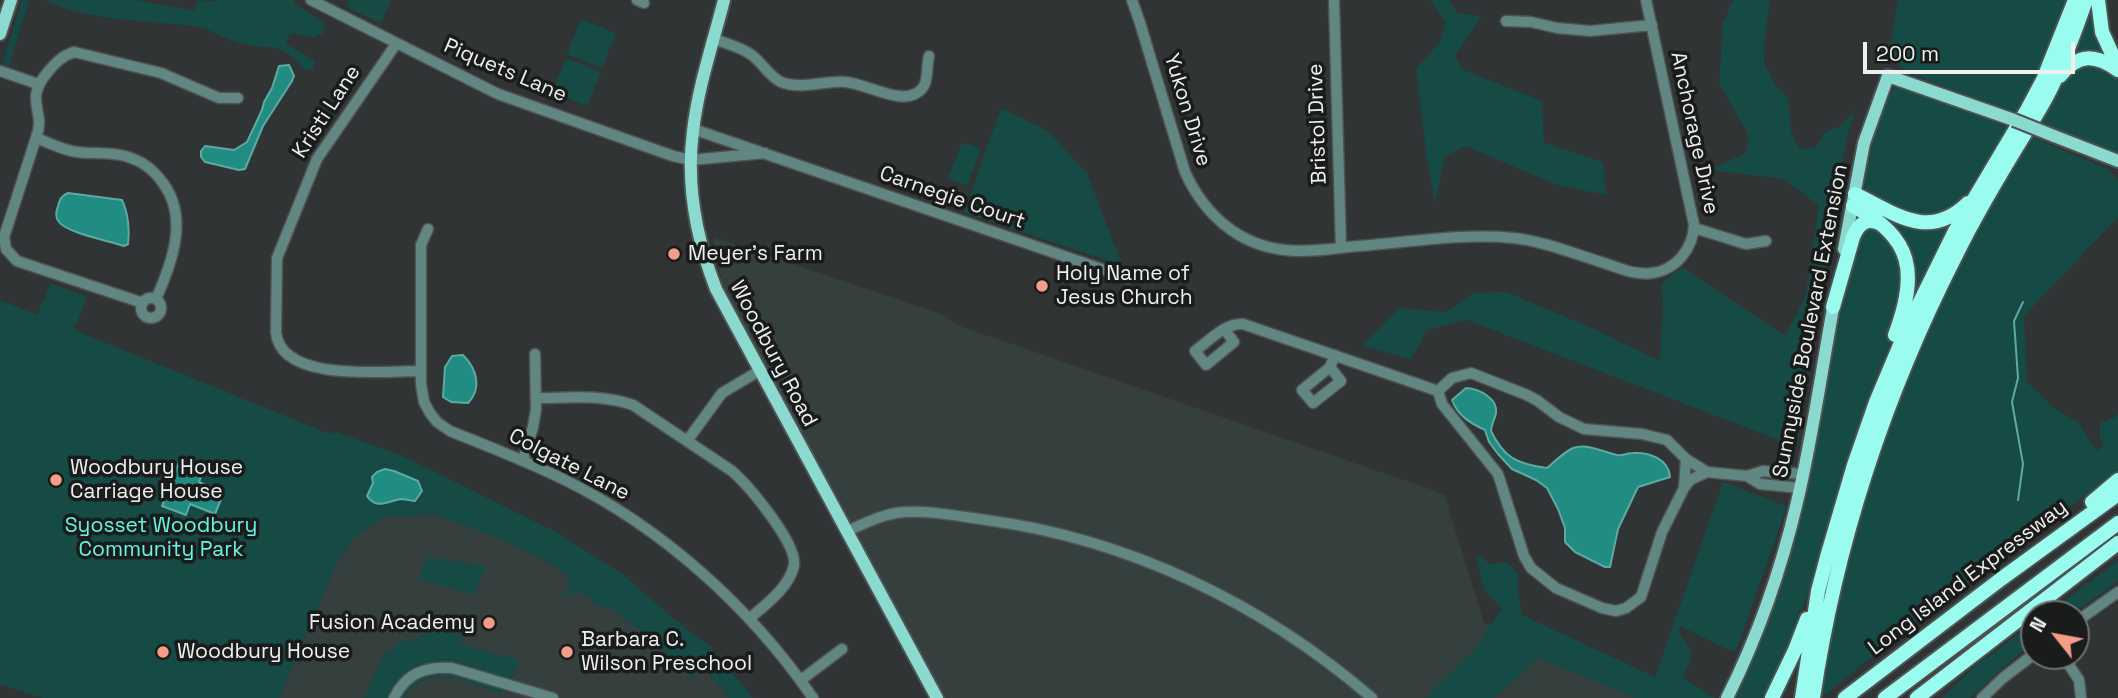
<!DOCTYPE html>
<style>
body{margin:0}
#map{position:relative;width:2118px;height:698px;overflow:hidden;background:#313434;font-family:"Space Grotesk",sans-serif}
canvas{display:block}
.north{position:absolute;left:2020px;top:600px;width:70px;height:70px;box-sizing:border-box;background:#1a1c1b;border:2px solid #6f7170;border-radius:50%;rotate:301deg;font-size:19px;font-weight:700;line-height:28px;text-align:center;color:#eef0f0}
.north::after{content:'';display:block;margin:auto;width:24px;height:32px;background:#f49e88;clip-path:polygon(50% 0,100% 100%,50% 72%,0 100%)}
.scale{position:absolute;left:1863px;top:42px;width:212px;height:32px;box-sizing:border-box;border:4px solid #eef0f0;border-top:0;padding-left:9px;font-size:21px;line-height:24px;white-space:nowrap;color:#eef0f0;-webkit-text-stroke:5px #1a1c1b;paint-order:stroke}
</style>
<div id="map">
<canvas width="2118" height="698"></canvas>
<div class="north">N</div>
<div class="scale">200 m</div>
</div>
<script>
const ctx = document.querySelector('canvas').getContext('2d');
ctx.lineJoin = 'round';
function fillPath(path, color) { ctx.fillStyle = color; ctx.fill(path, 'evenodd'); }
function trace(path, color, width, dash) { ctx.strokeStyle = color; ctx.lineWidth = width; ctx.lineCap = dash ? 'butt' : 'round'; ctx.setLineDash(dash || []); ctx.stroke(path); }
function label(font, color, halo, rows, align = 'center') {
  ctx.font = font + ' "Space Grotesk",sans-serif'; ctx.lineWidth = 7; ctx.setLineDash([]); ctx.textBaseline = 'middle'; ctx.strokeStyle = halo; ctx.fillStyle = color; for (const [text, x, y, turn = 0] of rows) {
    ctx.save(); ctx.translate(x, y); ctx.rotate((+turn || 0) * Math.PI / 180); ctx.textAlign = isNaN(turn) ? turn : align; if (halo) ctx.strokeText(text, 0, 0); ctx.fillText(text, 0, 0); ctx.restore();
  }
}
fillPath(new Path2D(`
 M713 237 944 315 957 325 1444 494 1484 623 1659 698H939L749 348 722 283Z
 M436 515 490 533 542 559 589 587 623 616 702 666 730 698H279L333 571 341 555 356 536 386 516Z`), '#35403e');
fillPath(new Path2D(`
 M22 0H29L8 69 2 65Z
 M46 0H136L194 11 198 0 210 2 218 0H294L295 4 324 22 325 32 314 38 293 33 287 38 286 44 315 61 312 70H305C278 38 271 52 238 43 225 39 212 30 199 27 154 20 85 22 46 0Z
 M349 0H391L381 23 346 7Z
 M1430 0H1449L1457 13 1482 16 1455 55 1461 69 1542 101 1544 143 1603 162 1606 195 1557 185 1466 146 1445 156 1435 203 1426 152 1416 69 1440 42 1445 22Z
 M1733 0H1770L1765 35 1764 63 1776 86 1788 98 1791 132 1800 149H1813L1827 131 1841 126 1855 109 1846 141 1797 447 1467 320 1427 330 1411 359 1362 346 1399 308 1446 312 1474 293 1506 292 1592 328 1660 361 1663 302 1661 284 1682 267 1785 336 1805 297 1819 206 1784 179 1709 170 1747 152 1748 133 1719 84 1723 23Z
 M1898 0H2068L2046 56 2016 114 1911 74 1888 58Z
 M2090 0 2110 55 2071 59Z
 M581 19 616 33 602 68 567 54Z
 M566 58 601 72 587 106 552 92Z
 M2079 62 2109 67 2118 78V154L2036 122 2066 72Z
 M1897 86H1902L1995 119 1994 122 2009 128 1999 148 1983 166 1961 203 1950 213 1920 220 1869 195 1871 192 1869 190 1866 191C1863 173 1882 97 1897 86Z
 M1001 108 1048 131 1087 173 1122 265 964 213Z
 M2030 136 2107 169 2118 181V217L2024 316 2027 382 2056 410 2079 423 2096 451 2104 446 2100 440V423L2116 417 2118 413V471L1934 607 1925 595 1922 598 1921 617 1821 698H1817L1824 656 1863 493 1936 303H1940L1950 280Z
 M965 143 981 149 967 186 948 178 961 145Z
 M1875 213 1954 222 1915 300 1907 310 1909 264Z
 M1862 226H1881C1895 246 1905 258 1904 284 1902 323 1883 360 1869 396 1860 421 1851 446 1843 472 1829 518 1820 565 1802 610L1799 609C1794 639 1778 672 1762 698H1733L1767 619 1839 311Z
 M51 283 87 297 74 330 330 434 336 432 400 455 558 533 622 574 691 633 712 647V649L753 698H730L702 666 692 677 661 648 611 607 610 609 590 603 592 599C583 591 572 593 562 597L564 591 568 592 571 584 566 582 568 575 543 559 489 534 435 515 386 516 356 536 341 555 333 571 279 698H43L0 684V300L37 315Z
 M1723 482 1787 506 1736 651 1729 650 1680 626 1679 633 1691 650 1690 662 1682 677 1715 698H1636L1539 658 1494 698H1425L1474 650 1502 608 1484 590 1475 553 1490 564 1506 562 1518 573V592L1522 615 1655 677Z
 M427 557 485 566 475 595 418 579Z
 M2118 561V581L2073 614H2046Z
 M2034 623V643L2014 658 1970 698H1942L1974 667Z
 M434 627 463 635 461 644 518 660 511 685 504 683 502 694C468 684 427 660 405 698H364L385 651 391 653 396 643 419 638Z`), '#154a45');
const water = new Path2D(`
 M289 65 294 76 292 81 263 126 245 169 239 170 205 162 201 157V151L205 146 234 150 247 142 262 110 264 102 272 88 279 66Z
 M68 193 122 200C128 213 130 230 128 244L124 246C110 241 67 233 59 222 55 217 56 212 58 206 60 199 61 196 68 193Z
 M463 355C476 368 483 388 468 403L451 402 443 397 445 367 452 356Z
 M1466 388C1479 389 1498 398 1496 413 1495 419 1491 425 1491 431 1504 458 1517 464 1547 468 1554 462 1564 452 1573 448 1587 443 1604 452 1617 455 1622 456 1627 453 1633 453 1649 452 1669 459 1670 477L1638 487 1618 529 1610 567H1605L1575 552 1565 542V528L1558 509 1547 488 1536 480 1512 469 1498 454 1489 442 1485 430C1470 423 1458 416 1452 400Z
 M180 460 204 469 199 482 224 492 215 514 190 504 186 515 162 506Z
 M385 469 394 471 418 481 422 491 415 501C414 501 403 499 402 499 389 500 377 511 367 496L373 483 372 477 377 472Z`);
fillPath(water, '#208c82');
trace(water, '#5eaaa3', 2);
trace(new Path2D(`
 M2018 500 2023 464 2012 402 2018 378 2014 321 2023 302`), '#5eaaa3', 2);
const minor = new Path2D(`
 M311 0 498 94 673 156 691 160 765 153
 M637 0 644 3
 M1132 0 1140 23 1185 172C1204 214 1238 245 1285 250 1309 253 1335 248 1359 246 1410 242 1462 233 1513 238 1543 241 1572 253 1601 262 1617 267 1635 276 1652 273 1676 270 1693 249 1694 225L1646 0
 M1334 0 1341 248
 M1506 21 1531 22 1557 28 1590 31 1652 25
 M714 39C727 44 742 47 753 56 764 65 769 76 781 82 801 90 825 80 846 82 866 84 898 103 915 94 931 86 925 71 929 56
 M396 44 317 159 277 258 276 332C280 383 385 371 420 371
 M0 71 38 84
 M693 129 1128 278
 M36 138 4 237 6 249 17 261 143 303
 M1694 228 1746 244 1766 241
 M428 229 421 245V384L424 402 430 413 437 422 450 431C488 446 526 461 563 479 663 528 750 607 813 698
 M141 308a10 10 0 1 1 20 0a10 10 0 1 1-20 0Z
 M156 299C172 263 189 218 163 183 152 168 142 161 125 156 109 152 92 154 77 152 62 150 50 143 36 138 47 111 23 102 47 73 55 63 62 56 74 52L161 73 219 98H238
 M1224 329 1234 342 1206 365 1195 351C1210 340 1225 323 1243 324L1438 391
 M1330 367 1341 381 1313 403 1302 390 1330 367 1335 355
 M536 398C569 398 601 394 633 405L732 471C749 486 797 543 794 565 790 587 765 605 749 619
 M687 441 722 393 759 371
 M523 460 533 427 536 409 535 354
 M1707 472 1690 480 1684 488 1662 532 1641 597 1626 608 1616 611 1602 608 1556 588 1531 568 1524 556 1498 474 1442 404 1438 391 1452 378 1471 373 1527 395 1538 401 1559 417 1584 429 1642 434 1667 440 1686 459 1707 472 1747 476 1763 471 1803 474
 M1747 476 1760 484 1800 488
 M1684 488 1686 459
 M846 532C862 524 879 516 896 513 925 509 957 516 986 520 1129 539 1263 604 1372 698
 M2076 622 2118 592
 M2063 656 2079 680 2081 698
 M801 680 842 649
 M394 698C406 673 426 666 452 668L553 698
 M1982 698 2003 678 2034 654`);
const major = new Path2D(`
 M724 0C713 43 698 87 693 131 686 185 696 238 716 289L937 698
 M0 34 11 0
 M2054 136 2118 161
 M1844 249 1864 143 1888 76 2014 120
 M1727 698C1758 636 1781 570 1797 502 1813 435 1822 366 1835 298`);
const highway = new Path2D(`
 M2098 0 2102 32 2118 67
 M2060 76C2078 53 2095 54 2118 70
 M1855 194C1895 213 1928 242 1968 203
 M1853 206C1914 237 1918 274 1895 335
 M1833 307 1853 237C1859 223 1867 217 1881 224
 M2092 502 2118 480
 M1772 698 1795 650 1807 619
 M1802 698 1818 591 1827 557 1854 465 1876 402 1908 326 1955 231 2027 110 2043 80 2075 0
 M1813 698C1836 543 1885 394 1956 255 1976 214 2000 174 2024 135 2034 118 2045 102 2053 84 2066 57 2076 28 2086 0
 M1845 698 2001 579 2118 494
 M1885 698 2118 523
 M1917 698 2118 543`);
trace(minor, '#4f5252', 13);
trace(major, '#4f5252', 16);
trace(highway, '#4f5252', 18);
trace(minor, '#628782', 10);
trace(major, '#8bdad0', 12);
trace(highway, '#9afbef', 14);
const majorBridge = new Path2D(`
 M2014 120 2054 136`);
trace(majorBridge, '#4f5252', 16, []);
trace(majorBridge, '#8bdad0', 12);
for (const [x, y, r, color] of [
 [674,254,7,"#f49e88"],
 [1042,286,7,"#f49e88"],
 [56,480,7,"#f49e88"],
 [489,623,7,"#f49e88"],
 [163,652,7,"#f49e88"],
 [567,652,7,"#f49e88"]
]) { const dot = new Path2D(); dot.arc(x, y, r, 0, 2 * Math.PI); ctx.fillStyle = color; ctx.fill(dot); trace(dot, '#1a1c1b', 2.5); }
label('21px', '#eef0f0', '#1a1c1b', [
 ["Piquets Lane",505,71,23],
 ["Yukon Drive",1187,110,73],
 ["Kristi Lane",327,112,-57],
 ["Bristol Drive",1318,124,-92],
 ["Anchorage Drive",1694,133,78],
 ["Carnegie Court",952,198,19],
 ["Sunnyside Boulevard Extension",1811,321,-79],
 ["Woodbury Road",773,354,62],
 ["Colgate Lane",569,465,27],
 ["Long Island Expressway",1968,578,-37]
]);
label('21px', '#eef0f0', '#1a1c1b', [
 ["Meyer's Farm",688,254],
 ["Holy Name of",1056,274],
 ["Jesus Church",1056,298],
 ["Woodbury House",70,468],
 ["Carriage House",70,492],
 ["Fusion Academy",475,623,"right"],
 ["Barbara C.",581,640],
 ["Wilson Preschool",581,664],
 ["Woodbury House",177,652]
], 'left');
label('21px', '#66f4e4', '#1a1c1b', [
 ["Syosset Woodbury",161,526],
 ["Community Park",161,550]
]);
</script>
